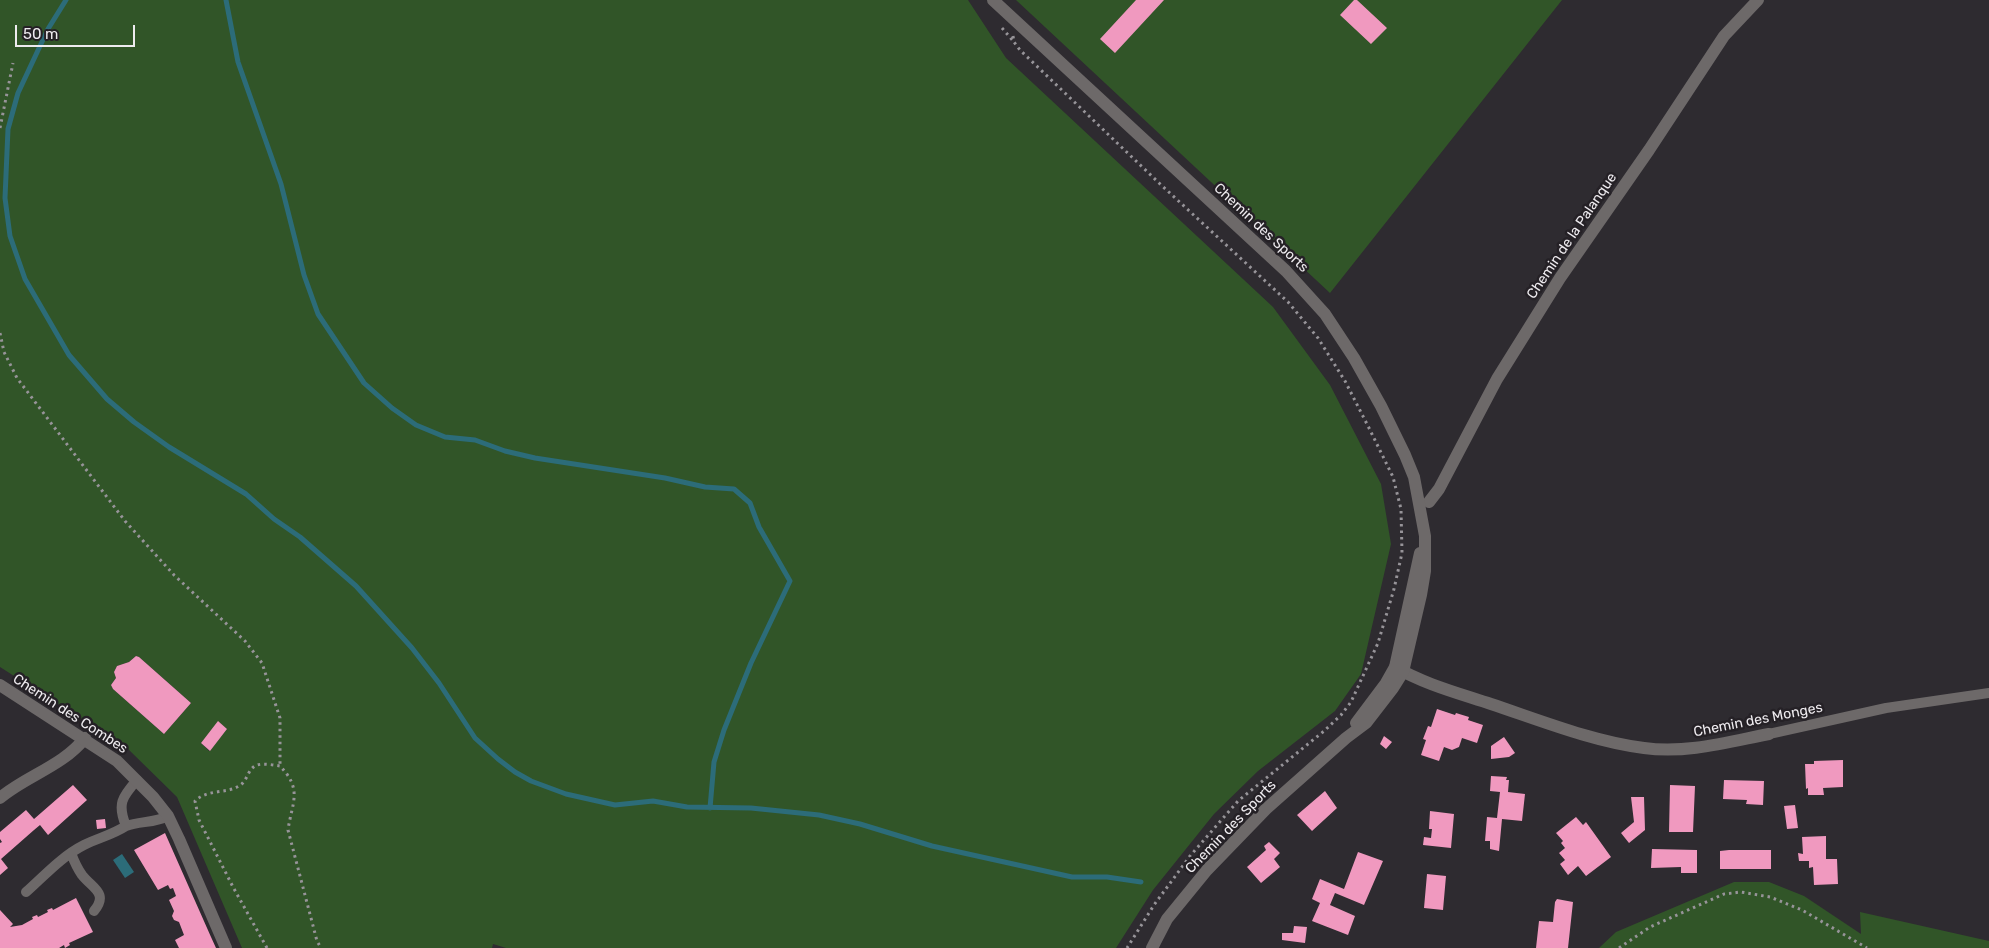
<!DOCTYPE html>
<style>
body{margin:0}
#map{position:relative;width:1989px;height:948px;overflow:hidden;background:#2e2b30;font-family:Rubik,sans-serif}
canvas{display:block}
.scale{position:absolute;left:15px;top:25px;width:120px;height:22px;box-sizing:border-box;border:2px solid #eeebef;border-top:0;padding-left:6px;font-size:15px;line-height:18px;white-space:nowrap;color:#eeebef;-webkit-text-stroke:4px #252126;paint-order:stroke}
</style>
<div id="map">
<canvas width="1989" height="948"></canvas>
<div class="scale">50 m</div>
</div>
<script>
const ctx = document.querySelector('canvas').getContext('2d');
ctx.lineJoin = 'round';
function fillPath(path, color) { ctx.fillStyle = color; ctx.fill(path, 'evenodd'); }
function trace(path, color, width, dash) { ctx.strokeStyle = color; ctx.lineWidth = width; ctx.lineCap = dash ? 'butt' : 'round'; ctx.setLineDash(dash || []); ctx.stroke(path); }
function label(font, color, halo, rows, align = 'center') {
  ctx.font = font + ' Rubik,sans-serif'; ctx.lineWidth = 5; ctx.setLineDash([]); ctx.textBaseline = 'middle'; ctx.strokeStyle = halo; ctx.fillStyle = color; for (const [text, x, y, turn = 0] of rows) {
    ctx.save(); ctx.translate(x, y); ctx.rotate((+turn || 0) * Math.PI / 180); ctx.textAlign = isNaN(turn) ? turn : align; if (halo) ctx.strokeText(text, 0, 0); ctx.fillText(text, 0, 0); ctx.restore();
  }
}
fillPath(new Path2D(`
 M0 0H968L1006 58 1273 307 1330 385 1381 484 1391 544 1361 674 1335 711 1258 771 1214 814 1153 890 1116 948H506L493 944 492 948H242L177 797 127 748 0 667ZM136 656 139 657 191 703 164 734 113 689 111 685 116 678 114 672 117 666 129 662ZM219 722 227 729 209 751 201 743Z
 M1016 0H1562L1330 293Z
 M1734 882H1769L1804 896 1861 934 1860 912 1989 941V948H1599L1616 932Z`), '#315528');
fillPath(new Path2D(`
 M122 854 134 872 125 878 113 860Z`), '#2c6c79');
trace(new Path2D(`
 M66 0 48 29 18 93 8 129 5 198 10 236 25 279 69 355 107 399 134 422 169 447 246 494 274 519 300 537 356 586 412 648 439 683 475 738 498 759 515 772 531 781 566 794 615 805 653 801 687 807 751 808 819 815 860 824 932 846 1072 877H1107L1141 882
 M226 0 238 62 281 184 304 275 318 314 364 383 392 408 416 425 445 437 475 440 505 451 535 458 665 478 705 487 734 489 750 503 759 527 790 581 751 663 724 730 714 762 710 808`), '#2c6c79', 5);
fillPath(new Path2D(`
 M1136 0H1164L1115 53 1100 39Z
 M1354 0H1357L1387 28 1371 44 1340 15Z
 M136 656 139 657 191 703 164 734 113 689 111 685 116 678 114 672 117 666 129 662Z
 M1437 709 1455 715 1456 713 1469 717 1468 720 1483 725 1477 743 1462 738 1459 747 1452 750 1444 747 1439 761 1421 755 1426 740 1423 739 1428 726 1431 727Z
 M218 721 227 729 210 751 201 743Z
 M1384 736 1392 742 1386 749 1380 744Z
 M1504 737 1515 753 1509 757 1491 759V746Z
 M1843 760V787L1823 788 1824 795H1808V788L1806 789 1805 764H1814V761Z
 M1491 776 1507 777 1506 780H1509L1508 792 1525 794 1522 821 1502 819 1499 851 1490 849V841H1485L1487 817 1497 818 1500 792 1490 791Z
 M1724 780 1764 781 1763 805 1746 804 1747 800 1723 799Z
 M73 785 87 800 48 835 40 825 34 830 1 859 8 868 0 875V843L2 842 0 839V832L26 810 34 819Z
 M1670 785 1695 786 1693 832H1669Z
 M1325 791 1337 808 1312 831 1297 815Z
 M1631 797H1644L1645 830 1629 843 1621 833 1634 822Z
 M1795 805 1798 828 1787 829 1784 806Z
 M1430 811 1454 814 1451 848 1423 845 1424 837 1431 838 1432 829H1429Z
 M1576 817 1583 825 1586 822 1611 857 1586 876 1578 866 1568 875 1560 864 1565 860 1559 853 1565 848 1561 843 1563 841 1556 833Z
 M105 819 106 828 97 829 96 820Z
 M165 833 211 937 216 948H179L175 940 184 935 179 922 174 920 172 916 174 911 169 900 176 896 173 888 170 889 168 885 158 890 134 850Z
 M1826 836V859H1837L1838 884 1814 885 1813 867 1809 868V861H1799L1798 853 1803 854 1802 837Z
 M1269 842 1280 853 1274 859 1280 867 1261 883 1247 867 1266 850 1264 846Z
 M1652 849 1697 850V873H1681V867L1651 868Z
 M1729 850H1771V869H1720V851Z
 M1358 852 1383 861 1364 905 1335 893 1330 905 1355 916 1348 935 1312 921 1320 903 1312 899 1320 879 1344 889Z
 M1427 874 1446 876 1443 910 1424 908Z
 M76 898 93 932 69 943 70 945 65 948 64 945 59 948H0V910L13 924 10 927 22 925 33 919 32 917 37 915 38 917 48 912 47 910 52 908 53 910Z
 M1557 899 1573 902 1568 948H1536L1539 921 1553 922 1555 902Z
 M1294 926 1307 927 1305 943 1282 940V933H1293Z`), '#f099bf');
trace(new Path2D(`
 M1002 28 1014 42
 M1013 36 1014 42 1020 50 1159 183 1288 302 1318 338 1345 381 1369 428 1393 477 1401 509 1402 553 1394 589 1378 643 1351 702 1341 715 1324 731 1238 801 1190 856 1154 905 1127 948
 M0 128 13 63
 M0 333 4 352 17 378 125 521 174 575 245 641 262 663 280 718V766
 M267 948 233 887 199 820 195 801C207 789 226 794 239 786 248 781 247 769 257 765 264 763 273 765 280 766 303 790 292 802 288 830L317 941 321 948
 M1619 948 1650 927 1724 894 1741 892 1770 897 1802 910 1867 948`), '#979499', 3, [2.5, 4]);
trace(new Path2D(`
 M1769 734 1886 708 1989 693
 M137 780C122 797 117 804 126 826 140 821 155 823 168 816
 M71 853C74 861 77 868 82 875 92 888 109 893 94 911
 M26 892C44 876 62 856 84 845 98 838 112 835 126 826`), '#6d6969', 10);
trace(new Path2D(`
 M1429 502 1439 489 1497 379 1560 278 1649 150 1724 36 1758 0
 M1395 667C1424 684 1458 693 1491 704 1539 720 1594 742 1644 748 1686 754 1728 742 1769 734
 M0 798C26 776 63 766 85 738`), '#6d6969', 12);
trace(new Path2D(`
 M993 0 1286 271 1325 314 1354 358 1381 406 1405 455 1414 477 1425 536V571L1421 595 1403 672 1393 688 1366 723 1346 738 1266 809 1207 870 1167 919 1152 948
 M0 685 117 761 153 797 168 816 179 839 226 948
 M1356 723 1386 683 1395 667 1420 553`), '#6d6969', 12);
label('14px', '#eeebef', '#252126', [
 ["Chemin des Sports",1261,228,43],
 ["Chemin de la Palanque",1572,236,-56],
 ["Chemin des Combes",70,714,33],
 ["Chemin des Monges",1758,720,-11],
 ["Chemin des Sports",1231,827,-46]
]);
</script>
